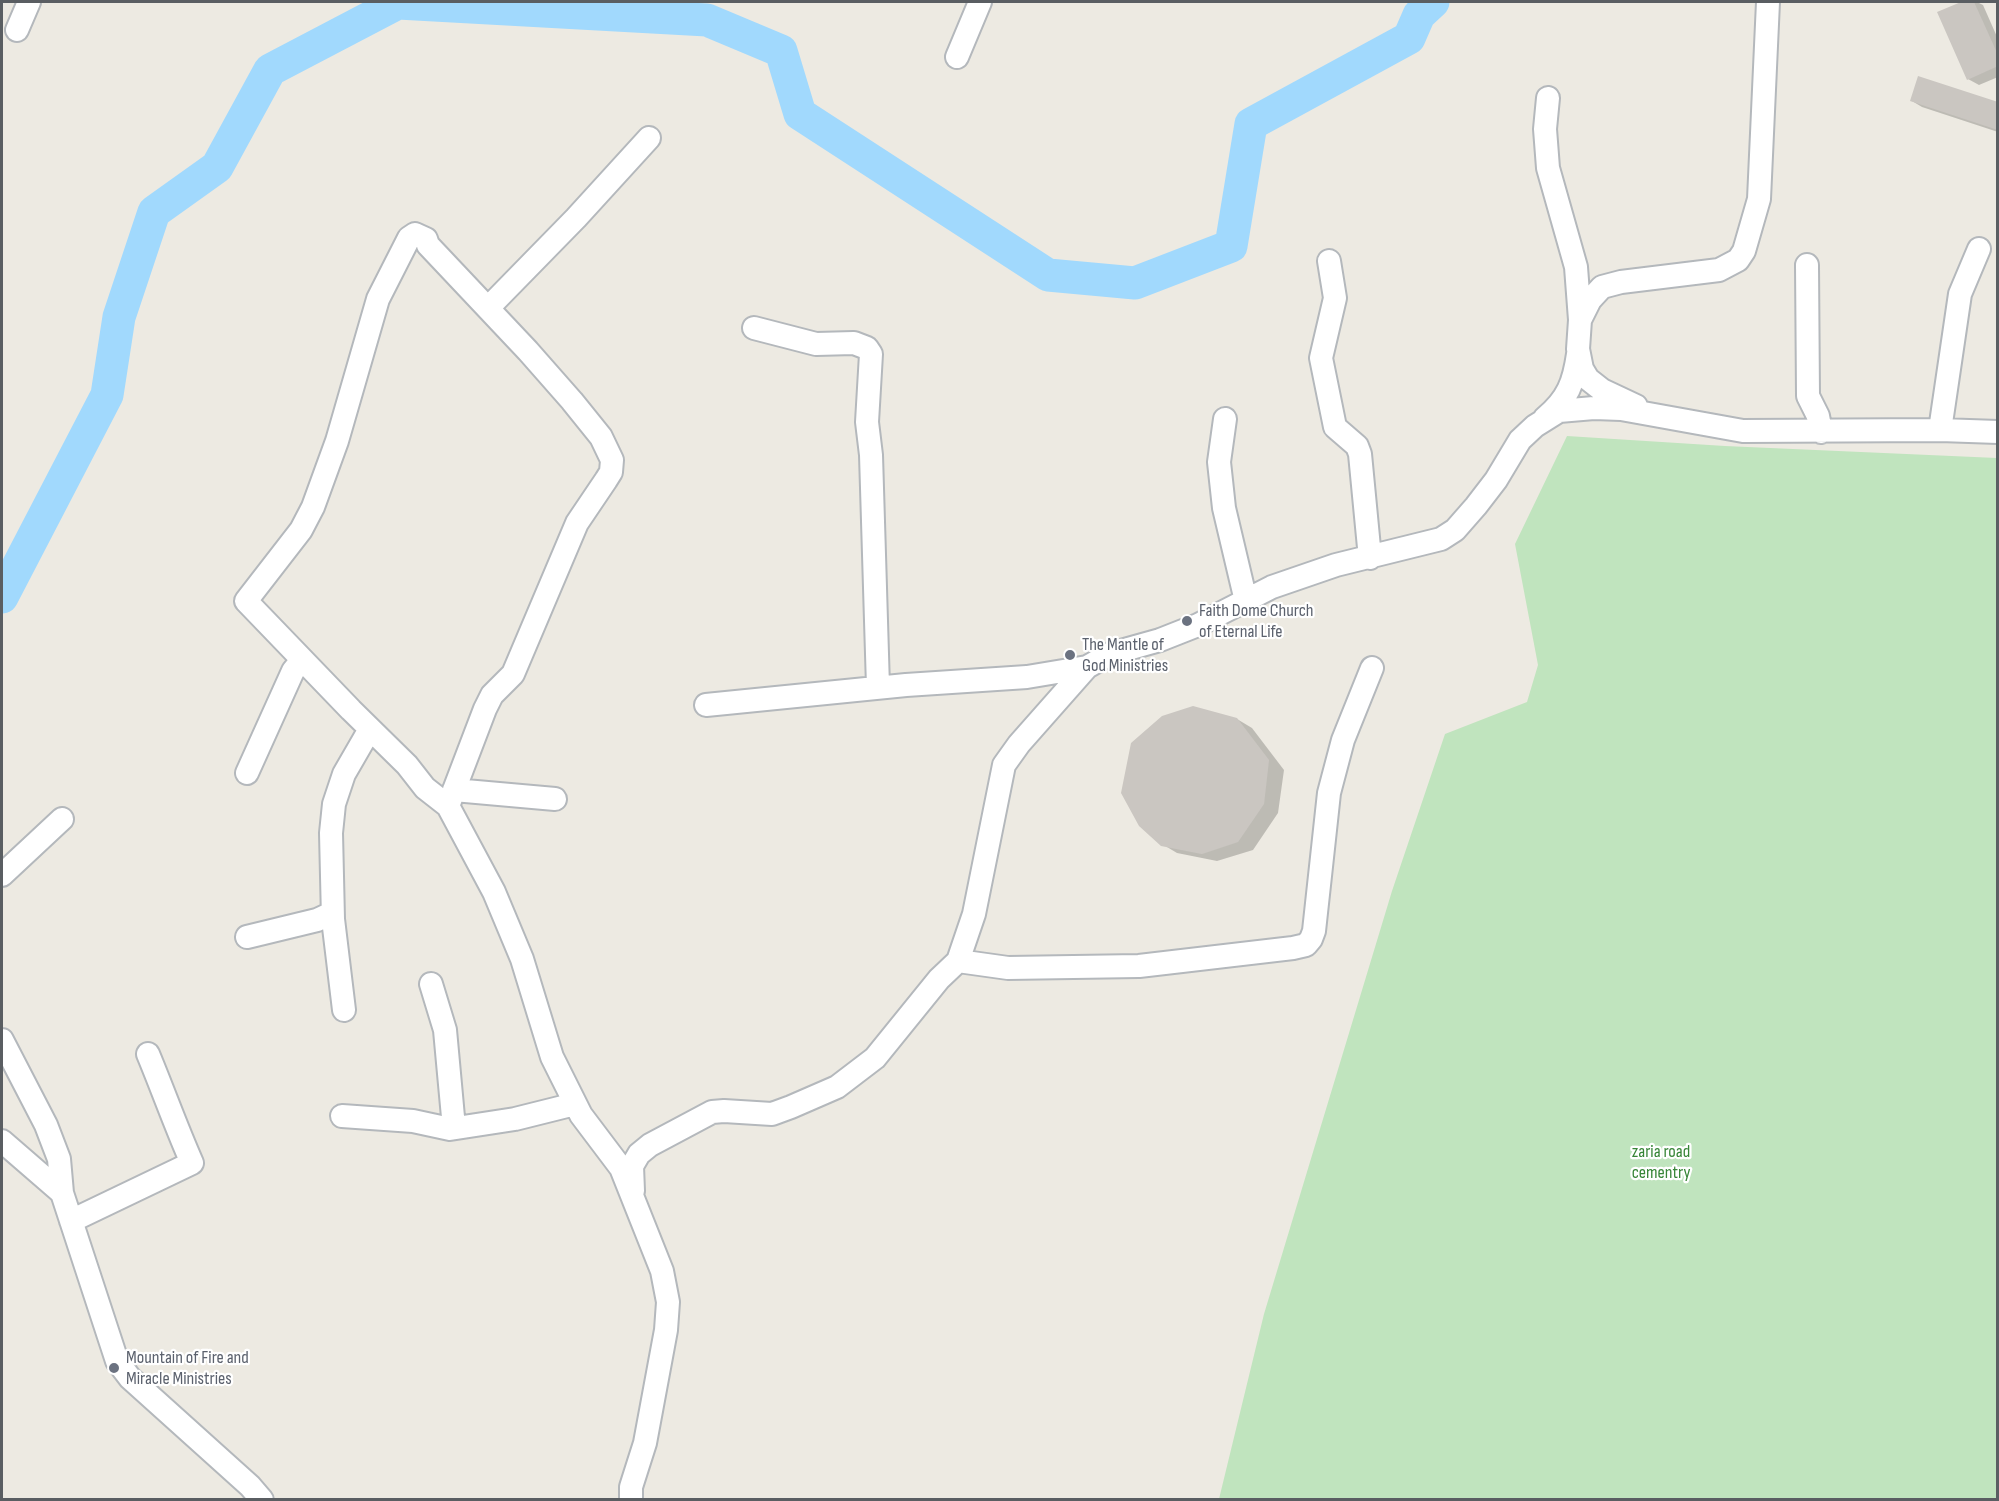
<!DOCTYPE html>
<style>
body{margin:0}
#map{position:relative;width:1999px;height:1501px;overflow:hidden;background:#edeae2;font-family:"Sofia Sans Condensed",sans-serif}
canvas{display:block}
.frame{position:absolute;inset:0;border:3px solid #5a5e62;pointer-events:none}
</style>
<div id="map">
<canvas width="1999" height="1501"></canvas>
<div class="frame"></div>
</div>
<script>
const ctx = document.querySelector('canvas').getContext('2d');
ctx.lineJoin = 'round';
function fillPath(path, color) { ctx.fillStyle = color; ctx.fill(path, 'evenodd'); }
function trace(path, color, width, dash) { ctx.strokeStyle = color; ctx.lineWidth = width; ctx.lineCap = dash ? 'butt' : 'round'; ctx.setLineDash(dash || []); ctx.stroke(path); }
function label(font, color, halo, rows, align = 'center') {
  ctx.font = font + ' "Sofia Sans Condensed",sans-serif'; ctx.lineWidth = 4.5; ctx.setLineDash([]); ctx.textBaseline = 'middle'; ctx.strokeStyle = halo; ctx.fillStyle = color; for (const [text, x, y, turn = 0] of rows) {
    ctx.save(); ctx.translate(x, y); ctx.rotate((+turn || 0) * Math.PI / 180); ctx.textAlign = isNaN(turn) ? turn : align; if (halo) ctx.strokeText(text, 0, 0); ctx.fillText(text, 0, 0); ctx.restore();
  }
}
fillPath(new Path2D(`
 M1567 436 1725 446 1997 458V1499H1219L1264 1314 1392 891 1445 734 1527 702 1538 665 1515 544Z`), '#c0e4be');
fillPath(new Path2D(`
 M1965 2H1977L1983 5 1998 39V77L1979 85 1968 79 1939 13Z
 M1912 101 1998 103V132L1922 107Z
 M1237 719 1252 728 1284 770 1278 813 1253 850 1217 861 1177 853 1162 844Z`), '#0003');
trace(new Path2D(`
 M2 597 107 395 119 317 154 212 217 167 270 70 398 3 707 20 781 51 800 114 1048 275 1135 283 1231 246 1251 124 1409 38 1419 15 1433 2`), '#a1d9fd', 33);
fillPath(new Path2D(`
 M1961 2H1974L1998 55V66L1967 80 1937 12Z
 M1918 76 1998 102V130L1910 101Z
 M1193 706 1237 718 1269 760 1264 804 1238 842 1202 854 1161 846 1139 826 1121 793 1131 743 1162 716Z`), '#cac6c1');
const minor = new Path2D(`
 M17 30 29 2
 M957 57 980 2
 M1548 98 1545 129 1548 168 1576 267 1580 320
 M1329 261 1335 298 1321 358 1335 427 1357 446 1360 454 1370 558
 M1807 265 1808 396 1818 416 1821 432
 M488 308 576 218 649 138
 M754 328 816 344 854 343 867 348 871 354 867 422 871 455 878 687
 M1636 406 1602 390 1588 379 1582 369 1578 349 1580 320 1590 300 1602 287 1621 282 1719 270 1738 260 1744 251 1759 199 1768 2
 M1545 418C1568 399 1574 382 1578 354
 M1225 419 1219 462 1224 508 1246 601
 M1940 430 1960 294 1979 249
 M706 705 906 685 1027 677 1087 667
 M247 773 293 671 302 660
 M454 790 555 799
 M448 806 485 709 492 695 513 674 577 523 606 480 611 472 612 460 601 437 572 401 528 351 428 245 426 239 415 234 409 238 378 299 337 441 313 507 301 530 246 601 351 710 407 765 425 788 448 806 494 892 522 959 552 1057 581 1115 621 1168 662 1271 668 1302 666 1330 645 1443 631 1487V1500
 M2 875 62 819
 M247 937 317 920 332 913
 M958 961 1008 968 1139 966 1293 948 1306 945 1311 939 1314 931 1329 793 1343 740 1372 668
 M431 984 445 1030 454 1128
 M344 1010 333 919 331 833 334 804 344 774 370 729
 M2 1040 46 1125 59 1159 62 1193 117 1361 130 1378 250 1486 262 1500
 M342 1116 413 1121 450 1129 515 1119 575 1104
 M2 1141 62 1193
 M633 1191 632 1166 639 1154 650 1145 712 1112 724 1111 772 1114 791 1107 837 1087 875 1058 939 979 958 961 974 914 1004 765 1019 744 1087 667 1110 654 1160 640 1198 625 1272 587 1336 565 1441 539 1455 530 1476 506 1496 480 1520 440 1535 426 1559 411 1594 408 1621 409 1743 431 1940 430 1998 432
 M71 1221 192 1163C176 1127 163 1090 148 1054`);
trace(minor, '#b4b8bc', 26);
trace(minor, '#fff', 22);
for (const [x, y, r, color] of [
 [1187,621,6,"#6b7280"],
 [1070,655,6,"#6b7280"],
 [114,1368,6,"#6b7280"]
]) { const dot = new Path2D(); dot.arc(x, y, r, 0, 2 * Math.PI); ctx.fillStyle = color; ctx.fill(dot); trace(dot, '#fff', 2); }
label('18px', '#5b616d', '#fff', [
 ["Faith Dome Church",1199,611],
 ["of Eternal Life",1199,632],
 ["The Mantle of",1082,645],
 ["God Ministries",1082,666],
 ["Mountain of Fire and",126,1358],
 ["Miracle Ministries",126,1379]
], 'left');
label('18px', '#378537', '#fff', [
 ["zaria road",1661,1152],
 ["cementry",1661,1173]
]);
</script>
